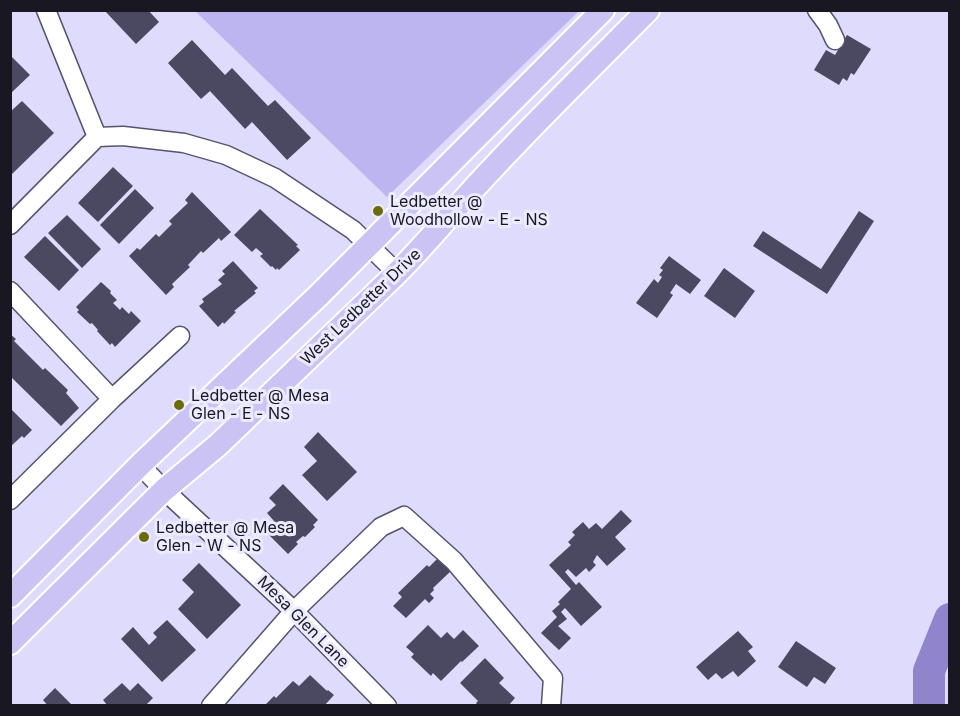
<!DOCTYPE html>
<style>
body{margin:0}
#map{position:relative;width:960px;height:716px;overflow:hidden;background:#dfdbfc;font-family:Inter,sans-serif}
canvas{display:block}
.frame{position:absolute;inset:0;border:12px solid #191722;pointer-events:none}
</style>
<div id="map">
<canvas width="960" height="716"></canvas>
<div class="frame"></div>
</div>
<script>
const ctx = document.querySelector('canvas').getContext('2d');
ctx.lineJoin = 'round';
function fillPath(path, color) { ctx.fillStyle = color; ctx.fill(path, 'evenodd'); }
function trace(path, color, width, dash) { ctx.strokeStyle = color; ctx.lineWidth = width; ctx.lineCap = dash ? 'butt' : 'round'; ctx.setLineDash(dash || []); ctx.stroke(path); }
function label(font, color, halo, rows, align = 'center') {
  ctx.font = font + ' Inter,sans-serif'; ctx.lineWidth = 6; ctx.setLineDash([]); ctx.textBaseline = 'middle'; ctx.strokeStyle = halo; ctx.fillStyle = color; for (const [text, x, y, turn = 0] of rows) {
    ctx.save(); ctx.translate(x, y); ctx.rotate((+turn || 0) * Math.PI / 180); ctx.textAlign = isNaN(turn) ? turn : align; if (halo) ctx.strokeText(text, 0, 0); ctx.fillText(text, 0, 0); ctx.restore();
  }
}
fillPath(new Path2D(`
 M195 11H579L387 197Z`), '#bdb5f0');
trace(new Path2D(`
 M929 706V671L950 619`), '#9085cc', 32);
fillPath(new Path2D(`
 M104 10H148L159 22 136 44Z
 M847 35 871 49 854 75 851 73 847 81 843 78 839 85 814 70 826 50 835 55Z
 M192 40 225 75 232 68 268 106 275 100 311 138 287 160 252 122 245 129 210 91 201 99 168 63Z
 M10 55 30 75 10 94Z
 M22 101 54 133 10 176V112Z
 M113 167 133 186 98 222 78 203Z
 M135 189 154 208 119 244 100 225Z
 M192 192 231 232 221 241 219 238 203 253 201 251 188 265 190 267 172 284 174 287 166 295 129 256 137 248 140 250 156 234 159 237 172 224 169 221 188 203 185 200Z
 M260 209 298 245 296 246 300 250 279 270 277 268 276 270 272 266 271 267 260 256 263 254 256 248 252 252 234 235Z
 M859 211 874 221 827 294 753 246 763 231 821 269Z
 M67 215 101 249 82 268 48 233Z
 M45 236 79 270 59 291 24 257Z
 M669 256 701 280 690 294 676 284 670 293 673 295 657 318 636 303 654 279 658 283 662 277 659 275 663 270 660 268Z
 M233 261 258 288 254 291 256 293 234 311 236 312 224 324 223 322 218 327 199 306 204 302 202 299 222 284 218 280 225 274 222 271Z
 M724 268 755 291 735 318 704 296Z
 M101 282 111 291 110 293 117 300 113 303 120 310 122 307 129 314 131 311 141 321 115 347 112 343 110 345 97 331 98 330 92 323 90 324 77 312 79 310 76 307Z
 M10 334 16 339 14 341 43 370 45 368 68 390 66 393 79 408 61 426 10 376Z
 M10 408 32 430 24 438 22 436 10 447Z
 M318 432 357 472 327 501 302 475 317 461 304 447Z
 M283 484 318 520 313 525 315 527 305 537 303 536 296 542 298 544 288 554 264 530 274 521 267 513 276 505 269 498Z
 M621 510 632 521 615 537 626 549 607 566 597 555 593 562 596 565 589 572 586 568 576 577 568 569 565 572 576 585 579 582 602 607 581 626 565 608 561 612 567 619 558 626 571 638 559 650 541 633 557 617 552 611 560 604 558 602 571 589 549 565 571 545 568 542 575 535 572 532 583 522 589 529 596 523 602 529Z
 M439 557 452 570 433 588 434 590 430 594 434 598 429 603 425 599 406 618 393 606 402 597 398 593 427 565 429 567Z
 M199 563 241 605 207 639 178 609 194 592 182 580Z
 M167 620 196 650 162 682 121 639 133 627 149 645 157 637 153 633Z
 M428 625 441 638 447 632 454 639 463 630 479 646 462 662 461 661 441 681 433 673 431 676 411 657 414 654 406 647Z
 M738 631 753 647 748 651 756 661 738 677 733 671 722 679 716 673 708 680 696 667Z
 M796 641 836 668 825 684 814 677 807 687 778 667Z
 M485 658 504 678 499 683 515 698 508 706H478L476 703 478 701 460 683Z
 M310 675 327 691 328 690 334 695 324 706H264L274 696 276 698 293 681 299 686Z
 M122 683 130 691 138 683 153 698 145 706H108L103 700Z
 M55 688 73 706H48L43 700Z`), '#4b4862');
const minor = new Path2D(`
 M817 10 828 25 835 40
 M97 137 123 136 184 143 226 155 275 178 353 230 397 273
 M10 225 97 137 46 10
 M10 291 112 399
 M140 465 164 490 294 611 387 706
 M10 500 112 399 180 336
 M211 706 294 611 381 527 404 516 454 561 553 678 551 706`);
const major = new Path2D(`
 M10 596 140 465 319 295 603 10
 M10 643 164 490 218 445 397 273C431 239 460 202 493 168 543 114 596 63 648 10`);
trace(minor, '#57536e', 21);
trace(major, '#fff', 26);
trace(minor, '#fff', 18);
trace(major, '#cbc3f4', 22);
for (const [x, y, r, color] of [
 [378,211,6,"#6a6b0a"],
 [179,405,6,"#6a6b0a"],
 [144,537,6,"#6a6b0a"]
]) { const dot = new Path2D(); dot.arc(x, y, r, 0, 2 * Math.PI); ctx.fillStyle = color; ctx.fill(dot); trace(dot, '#eceafe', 2); }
label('16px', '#191722', '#eceafe', [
 ["Ledbetter @",390,202],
 ["Woodhollow - E - NS",390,220],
 ["Ledbetter @ Mesa",191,396],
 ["Glen - E - NS",191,414],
 ["Ledbetter @ Mesa",156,528],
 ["Glen - W - NS",156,546]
], 'left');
label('16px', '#191722', '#eceafe', [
 ["West Ledbetter Drive",361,307,-44],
 ["Mesa Glen Lane",303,622,45]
]);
</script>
